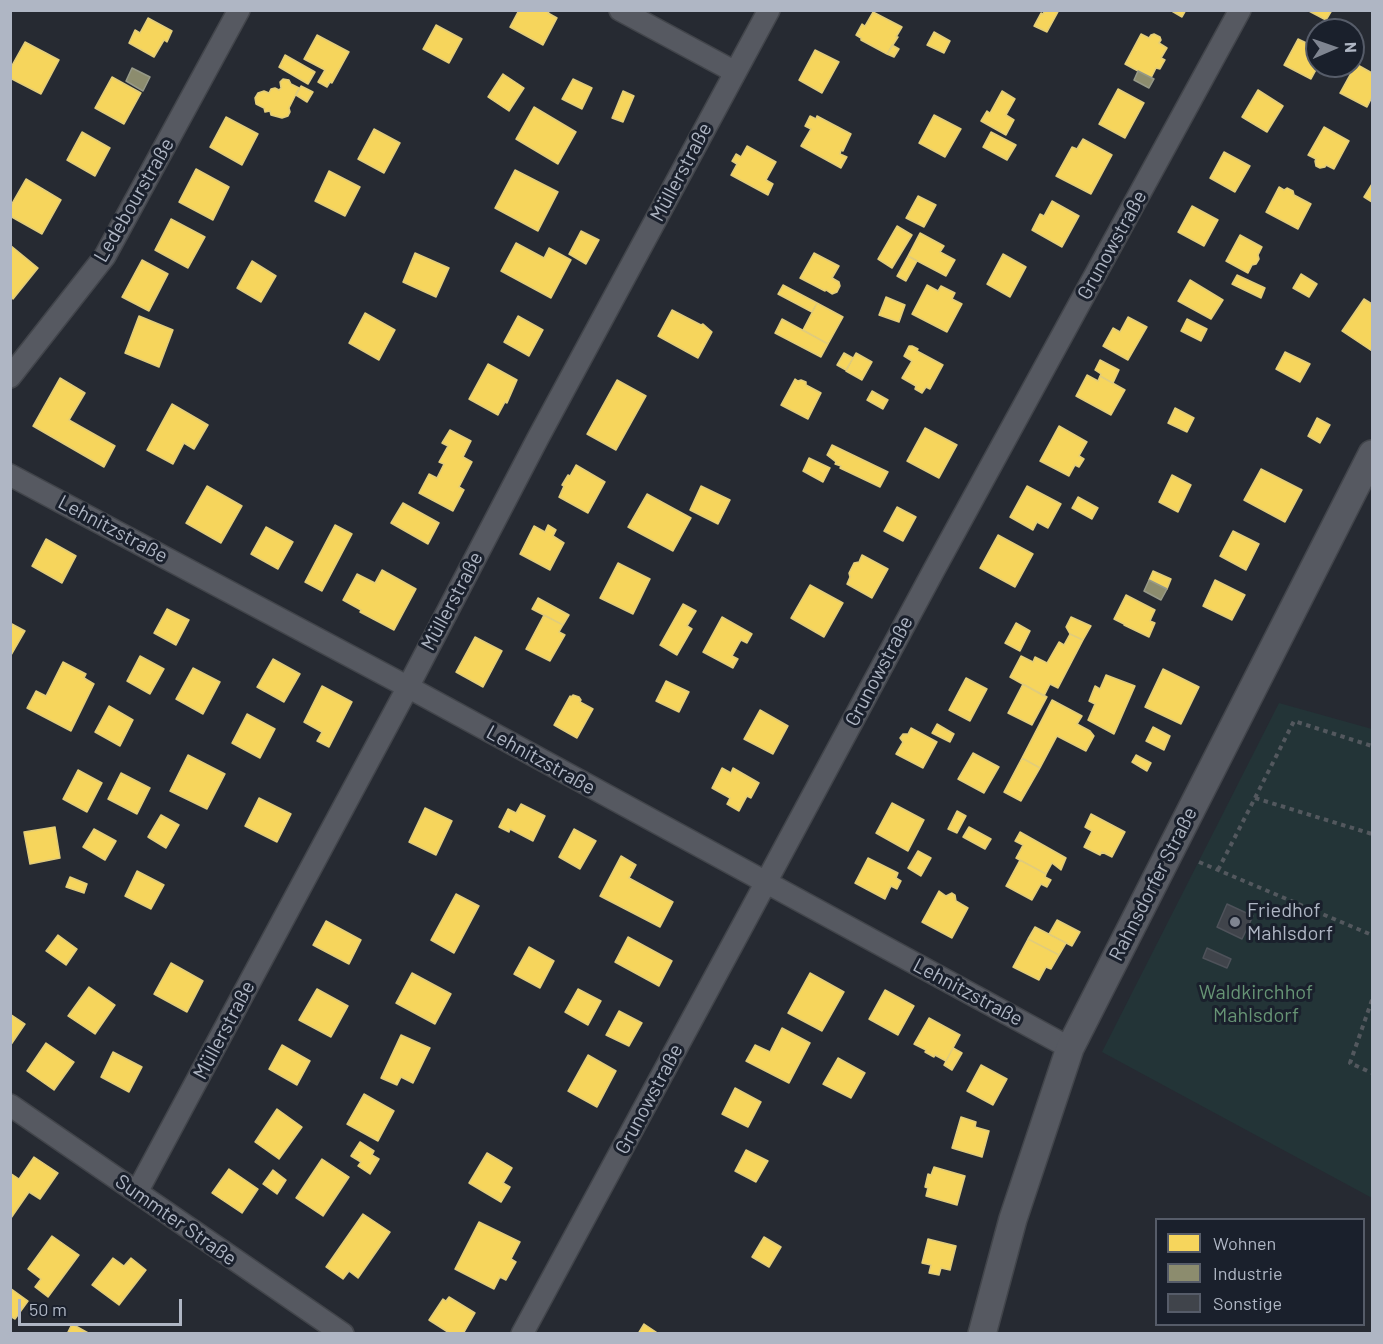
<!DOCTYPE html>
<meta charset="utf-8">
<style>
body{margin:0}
#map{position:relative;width:1383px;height:1344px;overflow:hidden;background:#262a32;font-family:Barlow,sans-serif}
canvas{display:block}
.frame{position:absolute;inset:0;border:12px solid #afb6c4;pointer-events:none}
.legend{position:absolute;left:1155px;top:1218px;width:210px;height:108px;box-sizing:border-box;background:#1a202c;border:2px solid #565c69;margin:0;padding:8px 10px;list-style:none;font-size:18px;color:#afb6c4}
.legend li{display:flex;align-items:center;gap:12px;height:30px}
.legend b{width:30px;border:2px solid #565c69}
.north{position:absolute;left:1305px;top:18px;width:60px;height:60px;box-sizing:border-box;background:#1a202c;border:2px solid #565c69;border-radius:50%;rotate:88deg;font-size:16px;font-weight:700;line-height:24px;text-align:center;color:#afb6c4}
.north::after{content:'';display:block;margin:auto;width:21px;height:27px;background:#7f8591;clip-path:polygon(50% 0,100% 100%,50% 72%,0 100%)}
.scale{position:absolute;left:18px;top:1299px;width:164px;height:27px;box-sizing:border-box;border:3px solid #afb6c4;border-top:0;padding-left:8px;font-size:18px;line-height:21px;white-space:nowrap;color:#afb6c4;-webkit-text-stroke:4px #1a202c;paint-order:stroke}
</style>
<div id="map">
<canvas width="1383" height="1344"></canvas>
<div class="frame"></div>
<ul class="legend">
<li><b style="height:16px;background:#f6d55c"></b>Wohnen</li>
<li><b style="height:16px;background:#8c8c6e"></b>Industrie</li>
<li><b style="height:16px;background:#40444b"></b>Sonstige</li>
</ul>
<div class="north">N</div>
<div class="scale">50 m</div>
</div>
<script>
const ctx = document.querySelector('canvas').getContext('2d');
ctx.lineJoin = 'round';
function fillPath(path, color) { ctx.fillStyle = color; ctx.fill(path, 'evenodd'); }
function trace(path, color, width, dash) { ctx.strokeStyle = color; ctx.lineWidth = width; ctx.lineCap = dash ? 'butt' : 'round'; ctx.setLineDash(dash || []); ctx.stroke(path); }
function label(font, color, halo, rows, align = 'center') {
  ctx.font = font + ' Barlow,sans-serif'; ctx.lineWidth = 6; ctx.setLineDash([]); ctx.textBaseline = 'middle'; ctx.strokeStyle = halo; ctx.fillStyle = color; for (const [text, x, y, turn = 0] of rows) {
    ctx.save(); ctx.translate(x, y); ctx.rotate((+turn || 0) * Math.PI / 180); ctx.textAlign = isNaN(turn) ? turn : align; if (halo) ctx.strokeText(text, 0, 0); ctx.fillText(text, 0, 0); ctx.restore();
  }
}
fillPath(new Path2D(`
 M1279 703 1372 729V1198L1102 1052Z`), '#233437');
const homes = new Path2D(`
 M519 10H550L548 13 557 18 543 45 510 27Z
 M1045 10H1059L1047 32 1034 26 1041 13 1043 14Z
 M1170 10H1186L1182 17Z
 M1307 10H1332L1326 20Z
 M873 12 902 27 896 37H898L887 54 861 40V38L856 35 862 24 865 26Z
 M148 18 172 31 167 42 164 40 154 57 129 43 135 30 140 33Z
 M436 25 462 39 449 63 423 49Z
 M934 32 950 41 944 53 927 45Z
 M1141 34 1149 38 1151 35 1154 34 1160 37 1161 40 1159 43 1167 48 1161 58 1165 60 1160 69 1156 68 1151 78 1125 64Z
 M317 35 349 52 332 83 330 82 327 87 318 82 325 70 304 59Z
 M1298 39 1317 48 1318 66 1311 79 1284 65Z
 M25 42 59 60 41 94 10 78V69Z
 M892 45 899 49 894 57 887 54Z
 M815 50 839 62 822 93 799 80Z
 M285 55 315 72 308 84 279 67Z
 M1356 64 1372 73V97L1367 107 1340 93Z
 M503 74 524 88 509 111 488 97Z
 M112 77 141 93 124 124 95 108Z
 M283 79 289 80 291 84 299 88 289 108 290 112 288 116 282 118 271 115 270 111 265 112 264 108 256 104 255 98 258 93 264 91 269 93 271 89 275 88 279 90 281 88 280 82Z
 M573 79 592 88 582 109 562 99Z
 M301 86 313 92 307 102 296 95Z
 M1118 89 1144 103 1125 138 1099 124Z
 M1258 90 1283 106 1267 132 1242 117Z
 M623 91 634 96 623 122 612 118Z
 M1002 91 1015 99 1006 115 1014 120 1006 135 981 121 987 111 990 113Z
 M534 107 576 132 558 164 516 139Z
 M934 115 961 129 945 157 919 143Z
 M810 116 816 119 817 116 851 134 843 151 841 150 840 154 847 157 841 168 801 146 811 129 805 126Z
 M226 117 258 134 242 165 210 147Z
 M1324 127 1349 141 1334 169 1326 165 1325 167 1320 168 1316 166 1315 161 1316 159 1308 155Z
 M374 129 400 143 384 173 358 159Z
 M82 132 110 148 95 176 67 160Z
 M991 132 1016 145 1007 160 983 147Z
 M1083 139 1112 155 1091 194 1056 176 1072 147 1077 149Z
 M747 146 776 162 766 180 773 184 768 195 731 175 737 164 732 161 736 154 741 157Z
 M1224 152 1250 166 1235 192 1210 178Z
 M196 169 229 187 213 220 179 202Z
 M515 170 558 192 538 231 495 208Z
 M329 171 360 187 345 216 315 201Z
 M26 179 61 200 42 234 10 216V207Z
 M1372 184V202L1364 197Z
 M1279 187 1284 190 1287 188 1293 191 1294 195 1311 204 1298 229 1266 212Z
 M918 196 936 205 924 227 906 218Z
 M1052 201 1079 216 1062 247 1032 230 1040 214 1044 216Z
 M1192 206 1218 220 1204 246 1178 232Z
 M171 219 205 237 188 268 155 250Z
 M897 226 912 235 892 268 878 259Z
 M581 231 599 240 586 264 569 254Z
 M920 233 944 246 940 252 955 260 946 276 908 256Z
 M1240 235 1262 247 1258 255 1259 259 1256 264 1252 265 1248 273 1226 261Z
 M516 243 544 258 549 248 571 260 551 298 501 271Z
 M10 245 38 268 13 299 10 297Z
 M415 253 449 268 436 297 403 282Z
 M814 253 839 266 832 278 839 282 840 286 837 292 832 294 826 290 825 291 800 278Z
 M1003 254 1026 267 1010 297 987 284Z
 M908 256 917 261 906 281 897 276Z
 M142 260 168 274 149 311 122 297Z
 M252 261 276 276 261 302 237 288Z
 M1301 274 1317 284 1309 297 1293 288Z
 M1237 275 1265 288 1261 298 1232 284Z
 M1190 280 1223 300 1211 319 1178 301Z
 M783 285 817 303 812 312 778 294Z
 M927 285 938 291 941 286 955 293 952 299 962 304 947 332 912 314Z
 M886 297 905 305 899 322 879 315Z
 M1364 299 1372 304V351L1342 331Z
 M817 303 843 317 828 344 803 330Z
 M672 310 701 325 703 324 712 332 698 358 658 336Z
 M365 313 395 330 379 360 349 343Z
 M139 316 173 330 159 367 125 353Z
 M518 316 543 330 529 356 504 342Z
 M1128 317 1147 327 1128 360 1103 346 1113 328 1120 332Z
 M782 319 828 344 821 357 775 333Z
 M1187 319 1207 329 1201 341 1181 331Z
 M909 346H912L918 349 917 351 943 365 930 389 926 387 922 393 915 389 916 386 902 378 912 361 904 356Z
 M1285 352 1310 364 1300 382 1276 369Z
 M844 353 853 358 846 370 837 365Z
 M856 353 872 362 862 380 846 371Z
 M1100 360 1119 370 1113 383 1100 376 1101 374 1095 370Z
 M488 364 517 380 507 403 505 402 498 415 469 399Z
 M1087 375 1098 381 1100 376 1125 390 1111 415 1076 396Z
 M60 378 85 393 69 420 115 446 104 467 33 426Z
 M795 379 798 381 801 380 806 382V385L821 393 808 419 781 405Z
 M617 380 646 396 616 450 587 434Z
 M872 391 888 400 883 409 867 400Z
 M172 404 208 425 194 449 184 443 173 464 147 450Z
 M1175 408 1194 418 1187 432 1168 423Z
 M1317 418 1330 425 1320 443 1308 436Z
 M1059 426 1087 442 1079 456 1084 459 1079 467 1075 465 1069 476 1040 461Z
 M925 428 957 445 939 478 907 461Z
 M450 430 471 441 463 457 472 462 459 487 464 490 453 511 419 493 429 474 437 478 444 464 439 462 448 446 442 443Z
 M832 445 888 472 880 487 840 468 841 466 835 464 836 462 827 455Z
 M809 458 830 468 823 482 803 471Z
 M576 465 605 482 588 513 559 497 564 486 562 485 568 475 570 476Z
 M1261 469 1302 490 1285 522 1244 500Z
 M1172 475 1191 485 1178 512 1159 502Z
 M207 486 242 506 221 543 186 523Z
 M701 486 730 500 718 524 690 510Z
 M1027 486 1061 504 1048 528 1037 522 1033 530 1010 517Z
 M647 494 691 518 673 551 628 527Z
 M1078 497 1098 508 1092 519 1072 508Z
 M403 503 439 523 428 544 391 523Z
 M897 507 916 517 903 541 884 531Z
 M335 525 352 534 322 591 305 582Z
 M548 525 556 530 553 536 564 543 550 570 520 554 534 526 545 532Z
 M266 527 293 542 278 569 251 554Z
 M1233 531 1259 544 1246 570 1220 556Z
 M998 535 1033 554 1015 587 980 568Z
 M46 539 76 556 62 583 32 566Z
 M862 555 888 569 872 598 847 584 850 577 849 573 854 563 859 562Z
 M618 563 650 579 633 614 600 598Z
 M382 570 416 589 394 630 360 612 361 610 343 600 357 574 375 583Z
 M1153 571 1171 579 1167 589 1149 580Z
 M1215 580 1245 595 1232 620 1203 606Z
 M810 585 843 603 824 637 791 618Z
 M1126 595 1155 610 1150 621 1155 623 1149 637 1124 625V624L1114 619Z
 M538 598 569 615 563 625 532 609Z
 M683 604 696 611 687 626 692 629 677 655 660 645Z
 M167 609 189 620 176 645 154 633Z
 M544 615 563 625 559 632 565 635 550 661 526 649Z
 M722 617 752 634 747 643 741 640 732 656 738 659 733 668 703 652Z
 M1071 617 1091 626 1083 640 1070 634 1066 627Z
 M10 623 25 631 10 657Z
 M1016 623 1030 631 1020 651 1005 643Z
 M1070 634 1083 640 1058 688 1050 684 1044 696 1010 677 1021 656 1033 662 1035 657 1047 663 1059 642 1064 645Z
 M475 637 502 651 483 687 456 672Z
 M140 656 164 669 150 694 127 681Z
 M273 659 300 674 284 702 257 687Z
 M63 662 86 674 84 678 94 684 71 731 27 708 36 691 46 696Z
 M193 668 220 682 203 714 176 699Z
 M1163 669 1199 687 1181 724 1145 707Z
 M1106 675 1135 686 1114 734 1088 720 1095 704 1089 701 1095 686 1100 689Z
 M966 678 987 689 970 721 949 710Z
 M666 681 689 692 679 712 656 701Z
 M1023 684 1047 697 1032 725 1008 713Z
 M322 686 352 702 329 747 317 741 322 732 304 722Z
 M573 695 579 697 581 700 580 702 593 709 577 738 554 725 570 696 571 697Z
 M1052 700 1082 716 1077 724 1090 731 1094 736 1086 751 1057 736 1040 768 1022 758Z
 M109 706 133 720 120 746 95 732Z
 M760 710 788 726 773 754 744 739Z
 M247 714 275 729 260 758 232 743Z
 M937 724 954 734 950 742 932 733Z
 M1153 727 1170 736 1164 750 1146 741Z
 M911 728 937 742 923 768 896 754 903 742 900 738 903 734H908Z
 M973 753 999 767 984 793 958 779Z
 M188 755 225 774 207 809 170 791Z
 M1136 755 1151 763 1147 771 1132 762Z
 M1022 758 1040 768 1021 801 1004 792Z
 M722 768 731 773 733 768 759 783 751 798 747 796 739 811 727 804 730 798 712 788Z
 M78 770 102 783 87 812 63 799Z
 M121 773 150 788 137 814 108 799Z
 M259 798 291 814 277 842 245 826Z
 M892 803 924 820 908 851 876 833Z
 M521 804 545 816 533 841 510 829 509 832 499 827 508 809 516 813Z
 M425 808 452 821 436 855 409 842Z
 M957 811 966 816 957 833 948 829Z
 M1091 814 1125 832 1112 857 1102 852 1100 855 1084 847 1092 831 1085 827Z
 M161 815 179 825 166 848 148 837Z
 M55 827 60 858 30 864 24 832Z
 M969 827 991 839 985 849 963 837Z
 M94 829 116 841 105 860 83 847Z
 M574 829 596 841 580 869 559 857Z
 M1020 832 1066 858 1061 870 1052 863 1046 874 1016 858 1023 845 1015 841Z
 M918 851 931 858 921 876 908 868Z
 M621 856 636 865 629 878 673 902 660 927 600 896Z
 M868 858 898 873 896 878 901 881 897 889 891 886 885 899 855 883Z
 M1020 860 1046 874 1045 877 1051 880 1047 887 1041 884 1032 900 1006 886Z
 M137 871 164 885 151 909 125 896Z
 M70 877 87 884 84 893 66 887Z
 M939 891 946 896 952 893 955 895 956 901 968 908 952 938 922 922Z
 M456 894 479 906 454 953 431 940Z
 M1057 920 1080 932 1072 946 1049 934Z
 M326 921 361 940 349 964 313 945Z
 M1035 927 1066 943 1059 955 1028 939Z
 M58 935 77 949 66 965 46 951Z
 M628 937 672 961 659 986 615 962Z
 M1028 939 1059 955 1051 969 1046 967 1039 980 1013 967Z
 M529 947 554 961 540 988 514 974Z
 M171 963 203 981 187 1012 154 994Z
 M412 973 451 994 435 1024 396 1003Z
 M810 973 844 992 822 1031 788 1013Z
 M89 987 115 1005 95 1034 68 1016Z
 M317 989 348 1006 331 1037 299 1020Z
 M578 989 601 1001 588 1025 565 1012Z
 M885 990 914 1006 898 1035 869 1019Z
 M619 1011 642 1023 629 1046 606 1035Z
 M10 1014 25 1024 10 1046Z
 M929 1018 960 1035 946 1061 935 1055 934 1057 925 1052 926 1050 914 1044Z
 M782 1028 810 1043 789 1083 746 1061 755 1045 770 1052Z
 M401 1035 430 1048 413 1083 401 1077 397 1085 381 1078Z
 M46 1043 74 1062 54 1090 27 1071Z
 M282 1045 310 1061 297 1085 269 1069Z
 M953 1048 962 1053 952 1070 944 1065Z
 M113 1052 142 1067 129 1092 101 1077Z
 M588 1055 616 1071 597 1107 568 1091Z
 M838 1058 865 1073 851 1098 823 1084Z
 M981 1065 1007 1079 993 1105 967 1091Z
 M735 1088 761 1102 748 1127 722 1114Z
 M364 1094 394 1111 378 1141 347 1124Z
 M277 1109 302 1127 279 1159 255 1142Z
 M961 1117 976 1122 975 1127 989 1131 982 1157 952 1148Z
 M360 1142 374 1151 372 1155 379 1159 370 1174 358 1166 361 1162 351 1156Z
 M746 1150 768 1161 756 1182 735 1171Z
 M487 1153 512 1168 503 1183 510 1187 501 1202 469 1183Z
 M34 1157 58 1173 40 1199 29 1192 11 1218 10 1173 19 1179Z
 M322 1159 349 1177 323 1216 296 1198Z
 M934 1167 965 1176 957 1205 926 1196 928 1188 925 1187 928 1174 931 1175Z
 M229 1169 258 1189 242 1213 212 1193Z
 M273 1170 286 1180 277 1194 263 1184Z
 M363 1214 390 1232 358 1278 349 1271 343 1279 326 1267Z
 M479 1222 520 1242 511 1259 516 1262 506 1280 500 1277 494 1289 455 1269Z
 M52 1236 79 1255 48 1297 35 1287 41 1279 28 1269Z
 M764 1237 781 1247 769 1267 752 1257Z
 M928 1239 956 1246 950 1270 941 1268 939 1275 929 1273 931 1265 922 1263Z
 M113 1258 124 1266 131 1258 146 1270 119 1305 92 1285Z
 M10 1288 28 1301 15 1319 10 1316Z
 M449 1297 475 1313 463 1334H451L429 1320 443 1299 446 1301Z
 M72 1324 90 1334H67Z
 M644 1324 659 1334H638Z`);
fillPath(homes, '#f6d55c');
trace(homes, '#e1cc7b', 1.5);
const industry = new Path2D(`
 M132 68 150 77 143 91 126 81Z
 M1138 71 1154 79 1149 88 1134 80Z
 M1149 580 1167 589 1161 600 1144 591Z`);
fillPath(industry, '#8c8c6e');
trace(industry, '#969988', 1.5);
const building = new Path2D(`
 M1227 904 1253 916 1242 939 1217 927Z
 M1207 948 1231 959 1227 968 1203 958Z`);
fillPath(building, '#40444b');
trace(building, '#4e525a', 1.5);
const minor = new Path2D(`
 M620 10 735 72
 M10 377 105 256 239 10
 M10 475 408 687 1070 1048
 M10 1105 343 1334
 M137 1192 408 687 538 438 769 10
 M522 1334 750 912 935 568 1240 10`);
const tertiary = new Path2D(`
 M982 1334 1013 1219 1070 1048 1372 454`);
trace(minor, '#42454b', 24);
trace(tertiary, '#42454b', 30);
trace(new Path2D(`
 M1255 798 1294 721 1372 746
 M1199 862 1372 935
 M1218 870 1255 798 1372 834
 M1372 1000 1350 1063 1372 1073`), '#53585e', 4, [4.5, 4.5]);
trace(minor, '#565961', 21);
trace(tertiary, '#565961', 27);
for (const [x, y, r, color] of [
 [1235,922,6,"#7f8591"]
]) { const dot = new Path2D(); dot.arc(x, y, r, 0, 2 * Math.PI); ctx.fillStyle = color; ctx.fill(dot); trace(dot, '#1a202c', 2); }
label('20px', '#afb6c4', '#1a202c', [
 ["Müllerstraße",681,172,-62],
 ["Ledebourstraße",134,200,-60],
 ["Grunowstraße",1112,245,-61],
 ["Lehnitzstraße",113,529,28],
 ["Müllerstraße",452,601,-62],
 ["Grunowstraße",879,671,-62],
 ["Lehnitzstraße",541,760,29],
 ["Rahnsdorfer Straße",1153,884,-63],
 ["Lehnitzstraße",968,992,28],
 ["Müllerstraße",224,1030,-62],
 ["Grunowstraße",649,1099,-62],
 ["Summter Straße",176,1220,35]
]);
label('20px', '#afb6c4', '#1a202c', [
 ["Friedhof",1247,910],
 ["Mahlsdorf",1247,933]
], 'left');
label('20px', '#679475', '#1a202c', [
 ["Waldkirchhof",1256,992],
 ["Mahlsdorf",1256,1015]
]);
</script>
